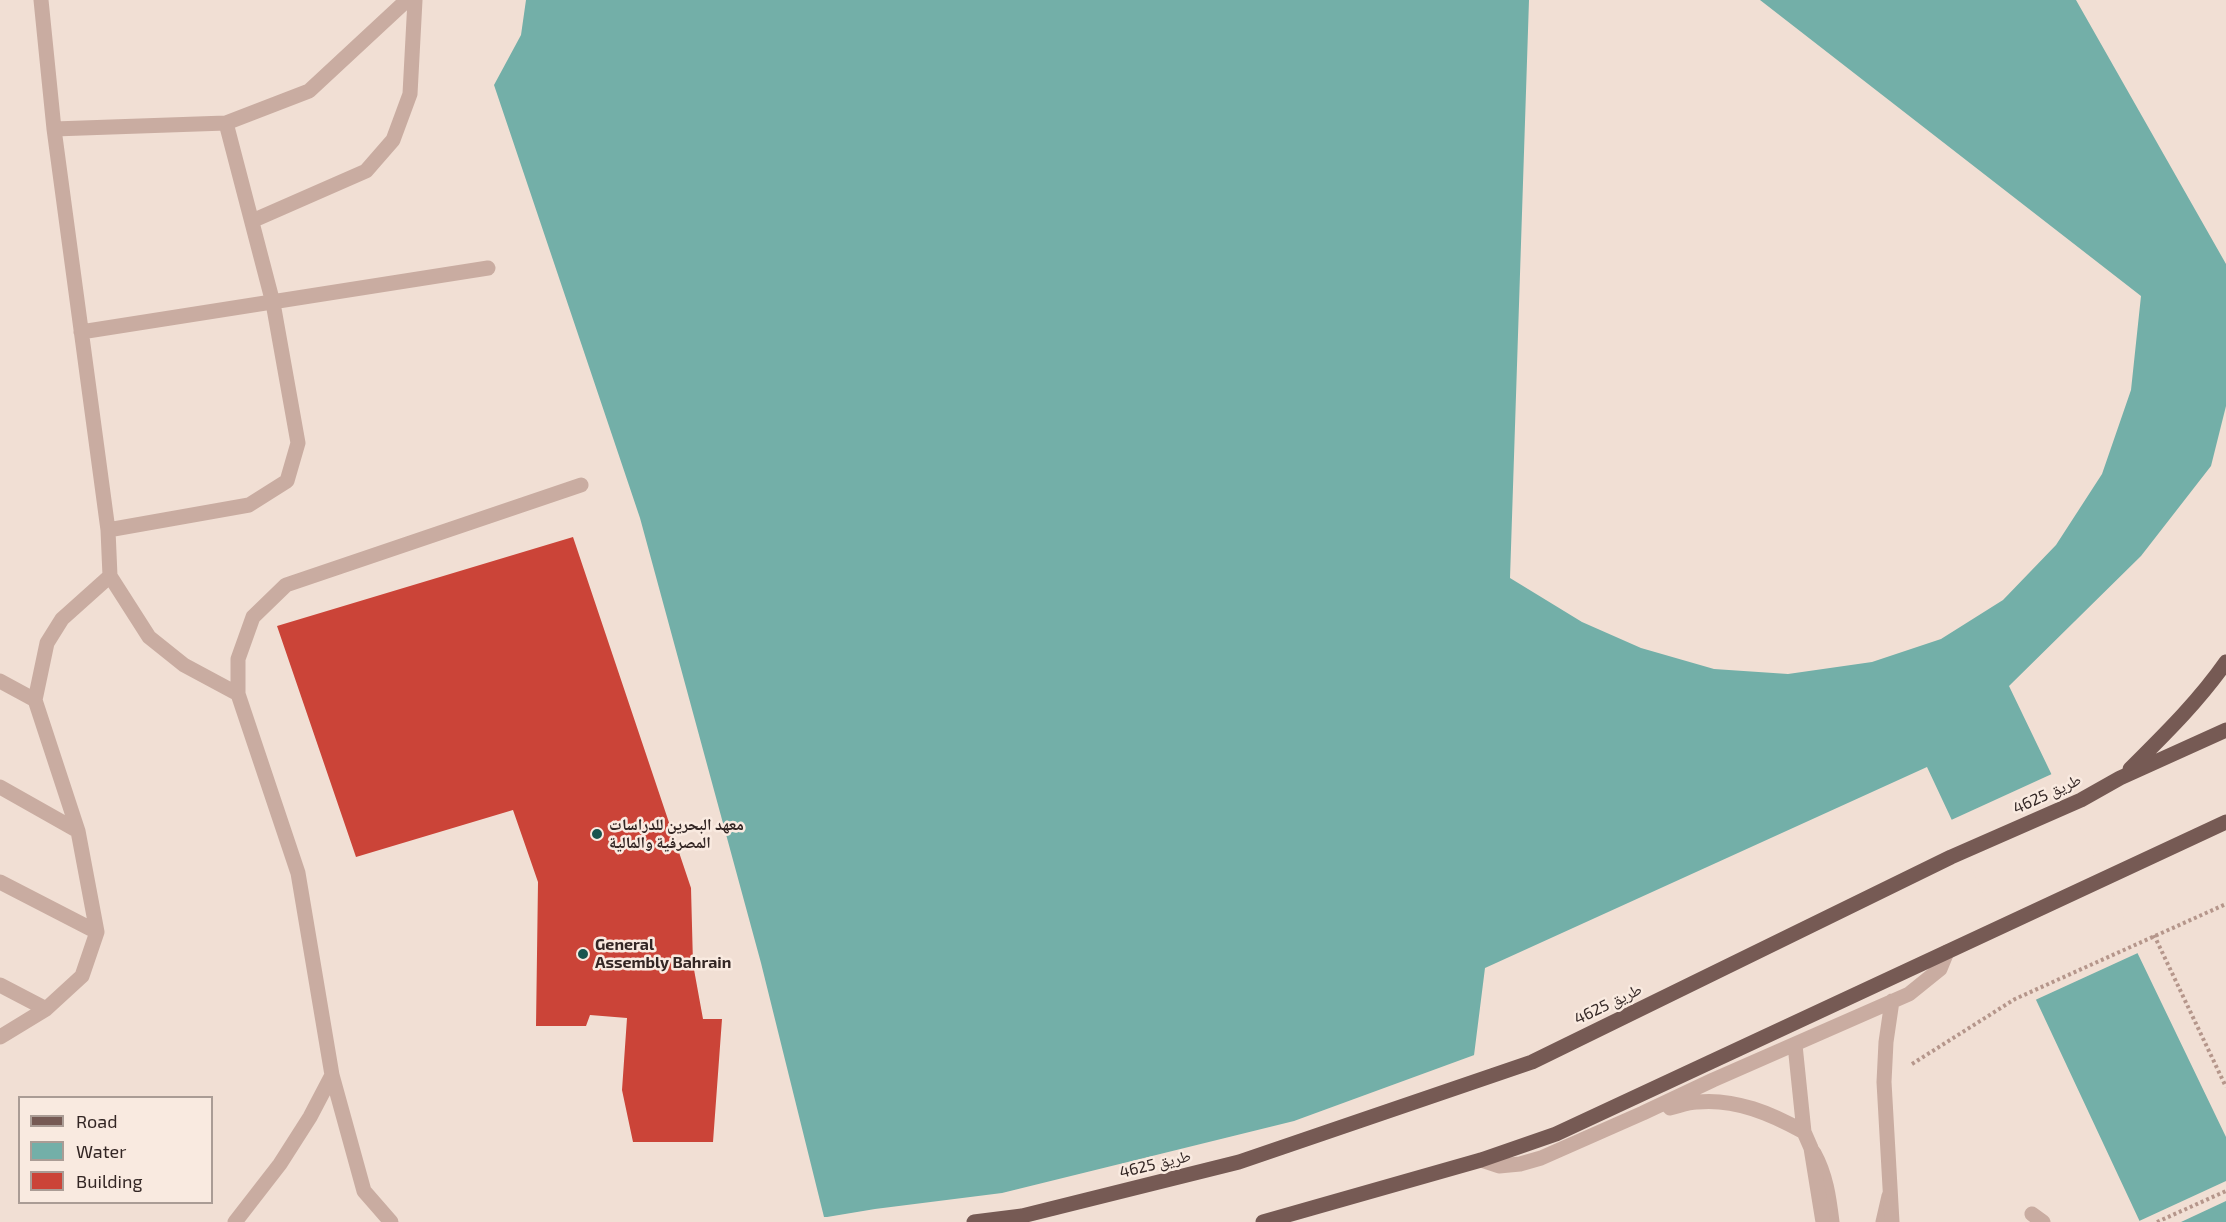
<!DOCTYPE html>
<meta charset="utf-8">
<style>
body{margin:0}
#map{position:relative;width:2226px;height:1222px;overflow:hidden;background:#f1dfd4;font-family:"Exo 2",sans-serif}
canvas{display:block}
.legend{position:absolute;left:18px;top:1096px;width:195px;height:108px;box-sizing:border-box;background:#f9eae0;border:2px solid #aa9c95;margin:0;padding:8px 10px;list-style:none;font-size:18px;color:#332624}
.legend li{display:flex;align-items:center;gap:12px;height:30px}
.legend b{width:30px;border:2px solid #aa9c95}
</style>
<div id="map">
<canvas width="2226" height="1222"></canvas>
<ul class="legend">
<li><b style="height:8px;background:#765a54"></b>Road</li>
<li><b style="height:16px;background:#73afa8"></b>Water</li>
<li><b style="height:16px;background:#cb4438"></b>Building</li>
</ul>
</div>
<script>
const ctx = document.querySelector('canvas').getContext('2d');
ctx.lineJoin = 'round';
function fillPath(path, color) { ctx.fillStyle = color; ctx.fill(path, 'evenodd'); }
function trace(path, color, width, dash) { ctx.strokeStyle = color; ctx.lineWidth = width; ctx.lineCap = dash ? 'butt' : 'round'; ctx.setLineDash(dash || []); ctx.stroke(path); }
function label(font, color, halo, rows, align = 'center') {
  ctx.font = font + ' "Exo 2","Noto Naskh Arabic",sans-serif'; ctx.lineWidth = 5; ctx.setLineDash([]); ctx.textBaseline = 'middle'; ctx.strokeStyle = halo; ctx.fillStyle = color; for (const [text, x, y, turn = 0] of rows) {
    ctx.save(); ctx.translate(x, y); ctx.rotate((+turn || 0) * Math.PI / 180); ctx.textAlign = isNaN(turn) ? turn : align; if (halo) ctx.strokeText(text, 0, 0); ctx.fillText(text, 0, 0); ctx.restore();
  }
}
fillPath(new Path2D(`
 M526 0H1529L1510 578 1582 622 1641 648 1714 669 1788 674 1872 662 1941 639 2003 600 2056 545 2102 474 2131 390 2141 296 1760 0H2076L2226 264V406L2211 466 2141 556 2009 686 2226 1137V1222H2140L1927 767 1485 968 1453 1222 824 1217 761 963 640 518 494 85 521 35Z`), '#73afa8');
fillPath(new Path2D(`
 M2054 773 2140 952 2033 1001 1949 821Z
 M1477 1054 1456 1222H821V1218L875 1209 1002 1193 1294 1121Z
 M2226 1181V1201L2181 1222H2137Z`), '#f1dfd4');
fillPath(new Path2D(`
 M573 537 691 888 693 964 703 1019H722L713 1142H633L622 1090 627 1018 590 1015 586 1026H536L538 882 513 810 356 857 277 626Z`), '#cb4438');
trace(new Path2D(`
 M2154 935 2226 1087
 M1912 1064 2015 999 2226 904
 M2157 1222 2226 1191`), '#b5968b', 4, [3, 3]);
trace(new Path2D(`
 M54 129 226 123 309 91 407 0
 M252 221 366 171 393 140 410 94 415 0
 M81 332 488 268
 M108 530 249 505 287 481 298 443 273 303 226 123
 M110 576 149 637 184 665 238 694
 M0 681 35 700
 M0 787 78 831
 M0 882 97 932
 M0 985 46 1009
 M0 1037 46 1009 82 976 97 932 78 831 35 700 47 643 62 619 110 576 108 530 54 129 41 0
 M1814 1153C1826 1175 1829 1197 1832 1222
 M2032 1214 2043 1222
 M235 1222 280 1164 310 1117 332 1075
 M391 1222 364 1191 332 1075 298 873 238 694V659L253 617 286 585 581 485
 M1883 1222 1889 1196`), '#c9aca1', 15);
trace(new Path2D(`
 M1795 1045 1804 1132 1811 1148 1823 1222
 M1670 1108C1679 1106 1688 1102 1697 1102 1735 1098 1772 1114 1804 1132
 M1481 1160 1499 1166 1520 1164 1541 1158 1643 1113 1713 1080 1909 994 1940 969 1947 952
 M1892 1222 1884 1082 1886 1042 1892 1001`), '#c9aca1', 15);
trace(new Path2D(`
 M2130 769C2164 735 2198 702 2226 662
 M974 1222 1022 1216 1239 1162 1532 1062 1951 857 2081 800 2120 778 2226 730
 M1263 1222 1481 1160 1556 1134 2226 822`), '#765a54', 15);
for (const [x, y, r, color] of [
 [597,834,6,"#18554f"],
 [583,954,6,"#18554f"]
]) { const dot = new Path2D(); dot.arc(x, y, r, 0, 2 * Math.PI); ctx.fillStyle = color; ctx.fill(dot); trace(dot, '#f9eae0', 2); }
label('16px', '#332624', '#f9eae0', [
 ["طريق 4625",2047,794,-25],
 ["طريق 4625",1608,1004,-26],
 ["طريق 4625",1155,1164,-14]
]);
label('bold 16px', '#332624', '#f9eae0', [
 ["معهد البحرين للدراسات",609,825],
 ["المصرفية والمالية",609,843],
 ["General",595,945],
 ["Assembly Bahrain",595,963]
], 'left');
</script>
